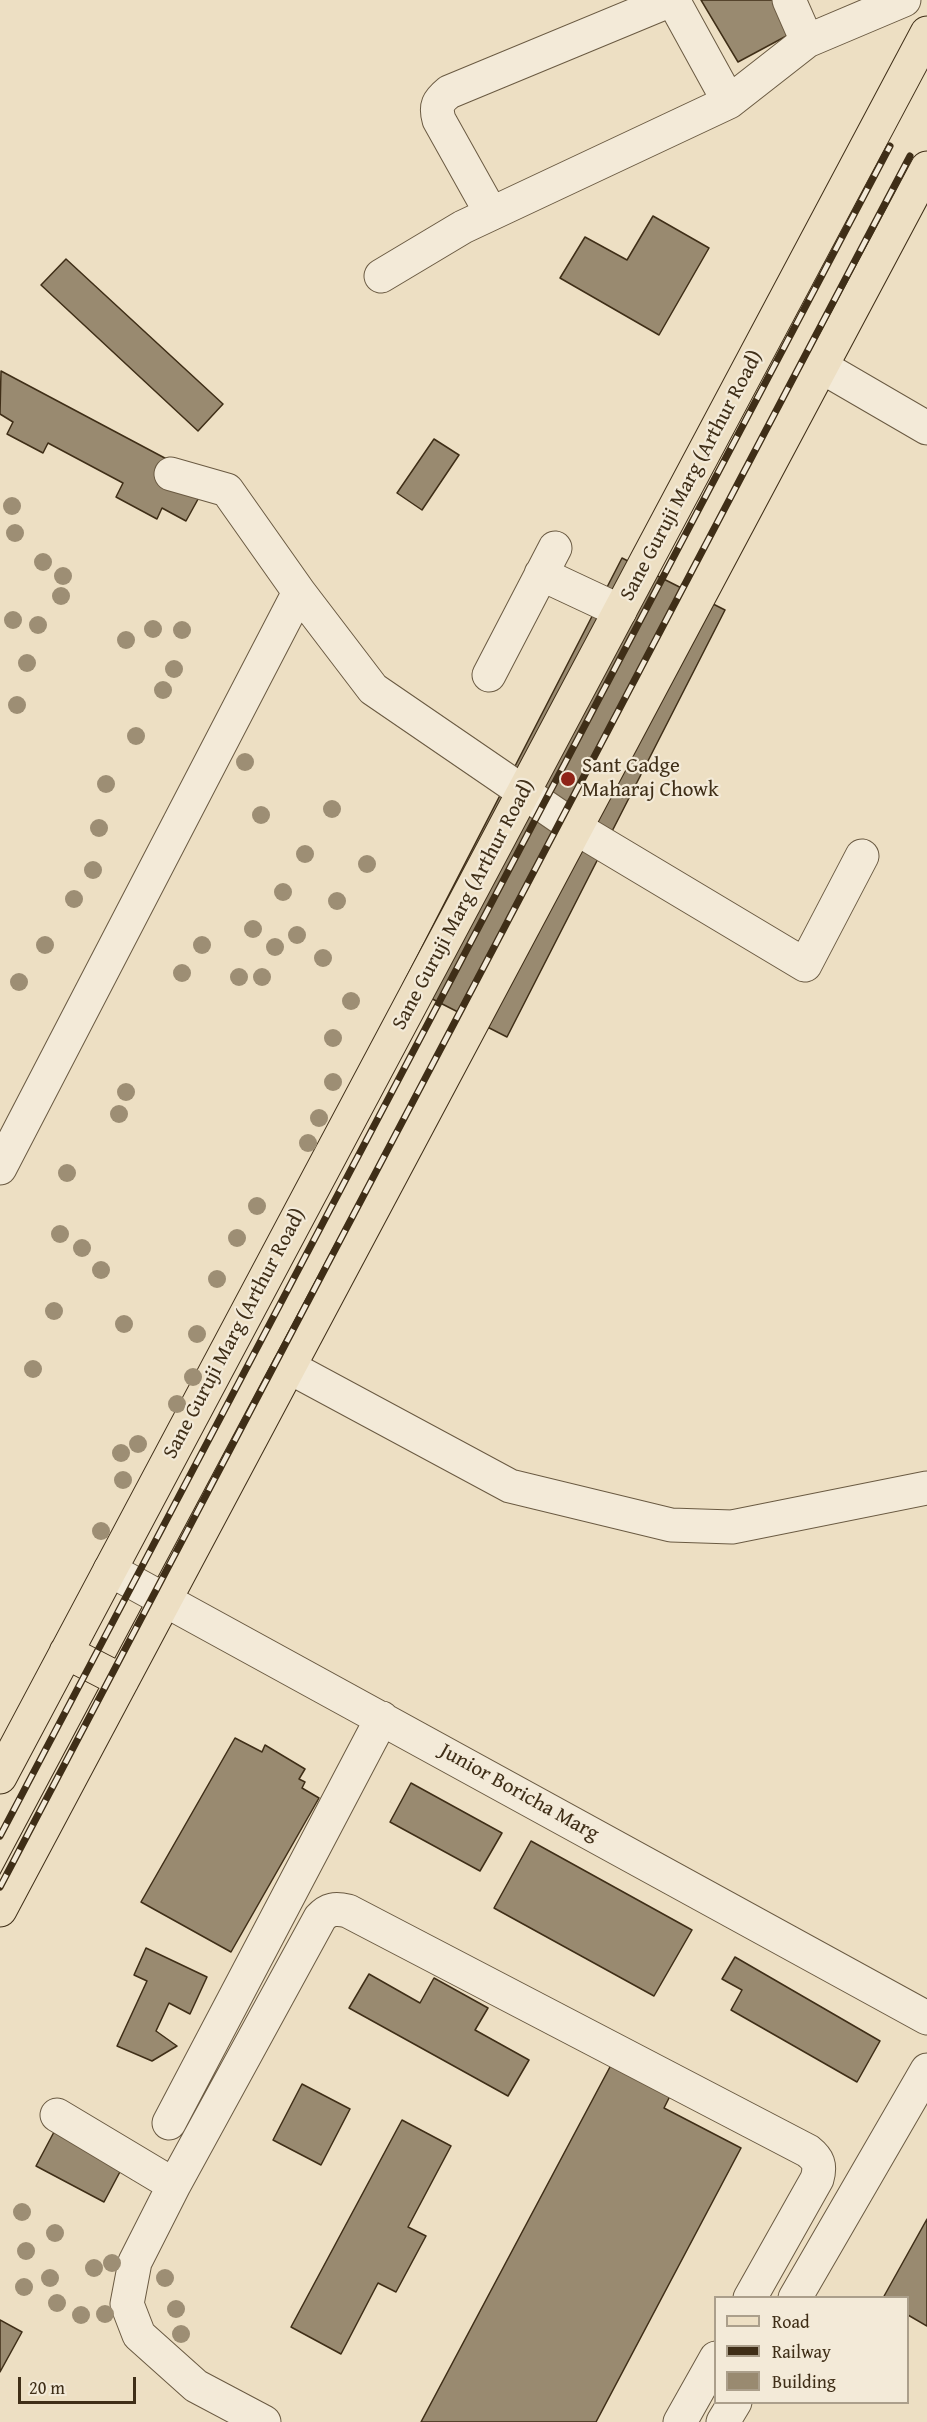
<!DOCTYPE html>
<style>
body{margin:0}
#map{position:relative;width:927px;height:2422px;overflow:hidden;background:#eddfc3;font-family:"Gentium Book Plus",serif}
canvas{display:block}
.legend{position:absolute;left:714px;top:2296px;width:195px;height:108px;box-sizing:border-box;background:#f3ead8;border:2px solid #ab9f8b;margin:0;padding:8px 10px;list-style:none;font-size:18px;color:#3f2e17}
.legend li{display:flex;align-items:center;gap:12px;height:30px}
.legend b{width:30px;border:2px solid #ab9f8b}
.scale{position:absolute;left:18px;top:2377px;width:118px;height:27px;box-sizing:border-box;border:3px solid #3f2e17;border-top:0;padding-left:8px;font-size:18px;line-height:21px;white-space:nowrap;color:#3f2e17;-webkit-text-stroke:4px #f3ead8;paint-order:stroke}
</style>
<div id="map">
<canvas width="927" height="2422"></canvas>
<ul class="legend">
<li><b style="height:8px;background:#eddfc3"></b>Road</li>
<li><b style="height:8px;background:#3f2e17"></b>Railway</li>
<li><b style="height:16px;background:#998a70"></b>Building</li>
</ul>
<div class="scale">20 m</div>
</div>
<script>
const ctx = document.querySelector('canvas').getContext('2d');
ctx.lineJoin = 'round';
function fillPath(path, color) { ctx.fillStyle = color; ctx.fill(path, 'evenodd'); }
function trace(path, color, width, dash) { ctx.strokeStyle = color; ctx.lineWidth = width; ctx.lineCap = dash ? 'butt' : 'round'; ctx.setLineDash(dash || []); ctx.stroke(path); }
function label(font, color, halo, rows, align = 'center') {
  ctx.font = font + ' "Gentium Book Plus",serif'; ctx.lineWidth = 4.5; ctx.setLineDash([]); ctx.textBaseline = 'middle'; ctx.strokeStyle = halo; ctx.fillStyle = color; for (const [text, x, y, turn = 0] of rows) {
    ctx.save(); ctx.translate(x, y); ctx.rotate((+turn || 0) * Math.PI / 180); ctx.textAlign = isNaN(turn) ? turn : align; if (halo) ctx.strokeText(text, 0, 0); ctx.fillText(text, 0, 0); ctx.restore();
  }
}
const building = new Path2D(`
 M701 0H773L792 33 738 62Z
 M653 216 709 248 659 335 560 278 585 237 627 260Z
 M66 259 223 404 198 431 41 285Z
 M1 371 208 481 186 521 162 508 157 519 116 497 123 483 48 443 43 453 7 434 13 422 0 414Z
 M434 439 459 455 422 510 397 493Z
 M622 558 725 610 507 1037 403 984Z
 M235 1738 262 1752 265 1745 305 1769 299 1779 305 1782 302 1788 319 1798 231 1952 141 1902Z
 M411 1783 502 1833 480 1871 390 1822Z
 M531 1841 692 1930 654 1996 494 1908Z
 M146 1948 207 1977 190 2014 169 2003 156 2031 177 2046 152 2061 117 2046 147 1981 134 1975Z
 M735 1957 880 2041 857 2082 731 2010 742 1990 722 1979Z
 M369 1974 420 2003 434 1978 488 2008 475 2030 529 2060 508 2096 349 2008Z
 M611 2065 670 2096 664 2108 741 2148 596 2422H421Z
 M302 2084 350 2109 321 2165 273 2140Z
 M402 2120 451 2146 408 2227 426 2236 396 2292 378 2283 341 2354 291 2327Z
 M54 2132 122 2168 104 2202 36 2166Z
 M927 2219V2326L908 2315V2298H883Z
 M0 2320 22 2332 0 2372Z`);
fillPath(building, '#998a70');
trace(building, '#3f2e17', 1.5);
const minor = new Path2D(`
 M673 0 729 102 807 41 904 0
 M789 0 807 41
 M491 213 439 120C435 106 438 101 449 92L671 0
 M381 276 463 227 729 102
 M822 367 927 428
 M171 474 227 490 299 592
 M541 574 620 611
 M489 675 555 548
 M0 1168 299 592 373 689 576 828 805 965 862 856
 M289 1367 510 1486 671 1525 732 1527 927 1488
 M110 1570 927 2018
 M57 2115 174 2185 320 1918C328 1909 335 1908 348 1911L808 2151C818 2159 821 2165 817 2179L750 2298
 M169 2123 382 1718
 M174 2185 135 2262 127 2304 139 2335 196 2386 264 2422
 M795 2298 927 2070
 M680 2422 716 2358
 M723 2422 735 2402`);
const major = new Path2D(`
 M66 1652 122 1681
 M0 1777 927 33
 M0 1910 927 168`);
trace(minor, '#6a5a42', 35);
trace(major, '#3f2e17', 35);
trace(minor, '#f3ead8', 33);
trace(major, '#eddfc3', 33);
const rail = new Path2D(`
 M0 1836 890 146
 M0 1887 910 156`);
trace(rail, '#3f2e17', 7);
trace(rail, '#f3ead8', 4.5, [14]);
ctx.fillStyle = '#9d8e74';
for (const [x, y] of [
 [12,506],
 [15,533],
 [43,562],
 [63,576],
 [61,596],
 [13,620],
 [38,625],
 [153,629],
 [182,630],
 [126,640],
 [27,663],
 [174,669],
 [163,690],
 [17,705],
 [136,736],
 [245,762],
 [106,784],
 [332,809],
 [261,815],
 [99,828],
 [305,854],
 [367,864],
 [93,870],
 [283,892],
 [74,899],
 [337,901],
 [253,929],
 [297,935],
 [45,945],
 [202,945],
 [275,947],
 [323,958],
 [182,973],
 [239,977],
 [262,977],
 [19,982],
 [351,1001],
 [333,1038],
 [333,1082],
 [126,1092],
 [119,1114],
 [319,1118],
 [308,1143],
 [67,1173],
 [257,1206],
 [60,1234],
 [237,1238],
 [82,1248],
 [101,1270],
 [217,1279],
 [54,1311],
 [124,1324],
 [197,1334],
 [33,1369],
 [193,1377],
 [177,1404],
 [138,1444],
 [121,1453],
 [123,1480],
 [101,1531],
 [22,2212],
 [55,2233],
 [26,2251],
 [112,2263],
 [94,2268],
 [50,2278],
 [165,2278],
 [24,2287],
 [57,2303],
 [176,2309],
 [105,2314],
 [81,2315],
 [181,2334]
]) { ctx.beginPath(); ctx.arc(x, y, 9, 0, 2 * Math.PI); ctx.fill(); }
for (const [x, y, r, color] of [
 [568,779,8,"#8f2418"]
]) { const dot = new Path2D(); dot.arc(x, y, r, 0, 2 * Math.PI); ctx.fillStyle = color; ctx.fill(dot); trace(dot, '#f3ead8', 2); }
label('21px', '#3f2e17', '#f3ead8', [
 ["Sane Guruji Marg (Arthur Road)",692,476,-62],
 ["Sane Guruji Marg (Arthur Road)",464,905,-62],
 ["Sane Guruji Marg (Arthur Road)",235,1334,-62],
 ["Junior Boricha Marg",519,1793,29]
]);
label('21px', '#3f2e17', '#f3ead8', [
 ["Sant Gadge",582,767],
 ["Maharaj Chowk",582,791]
], 'left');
</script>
